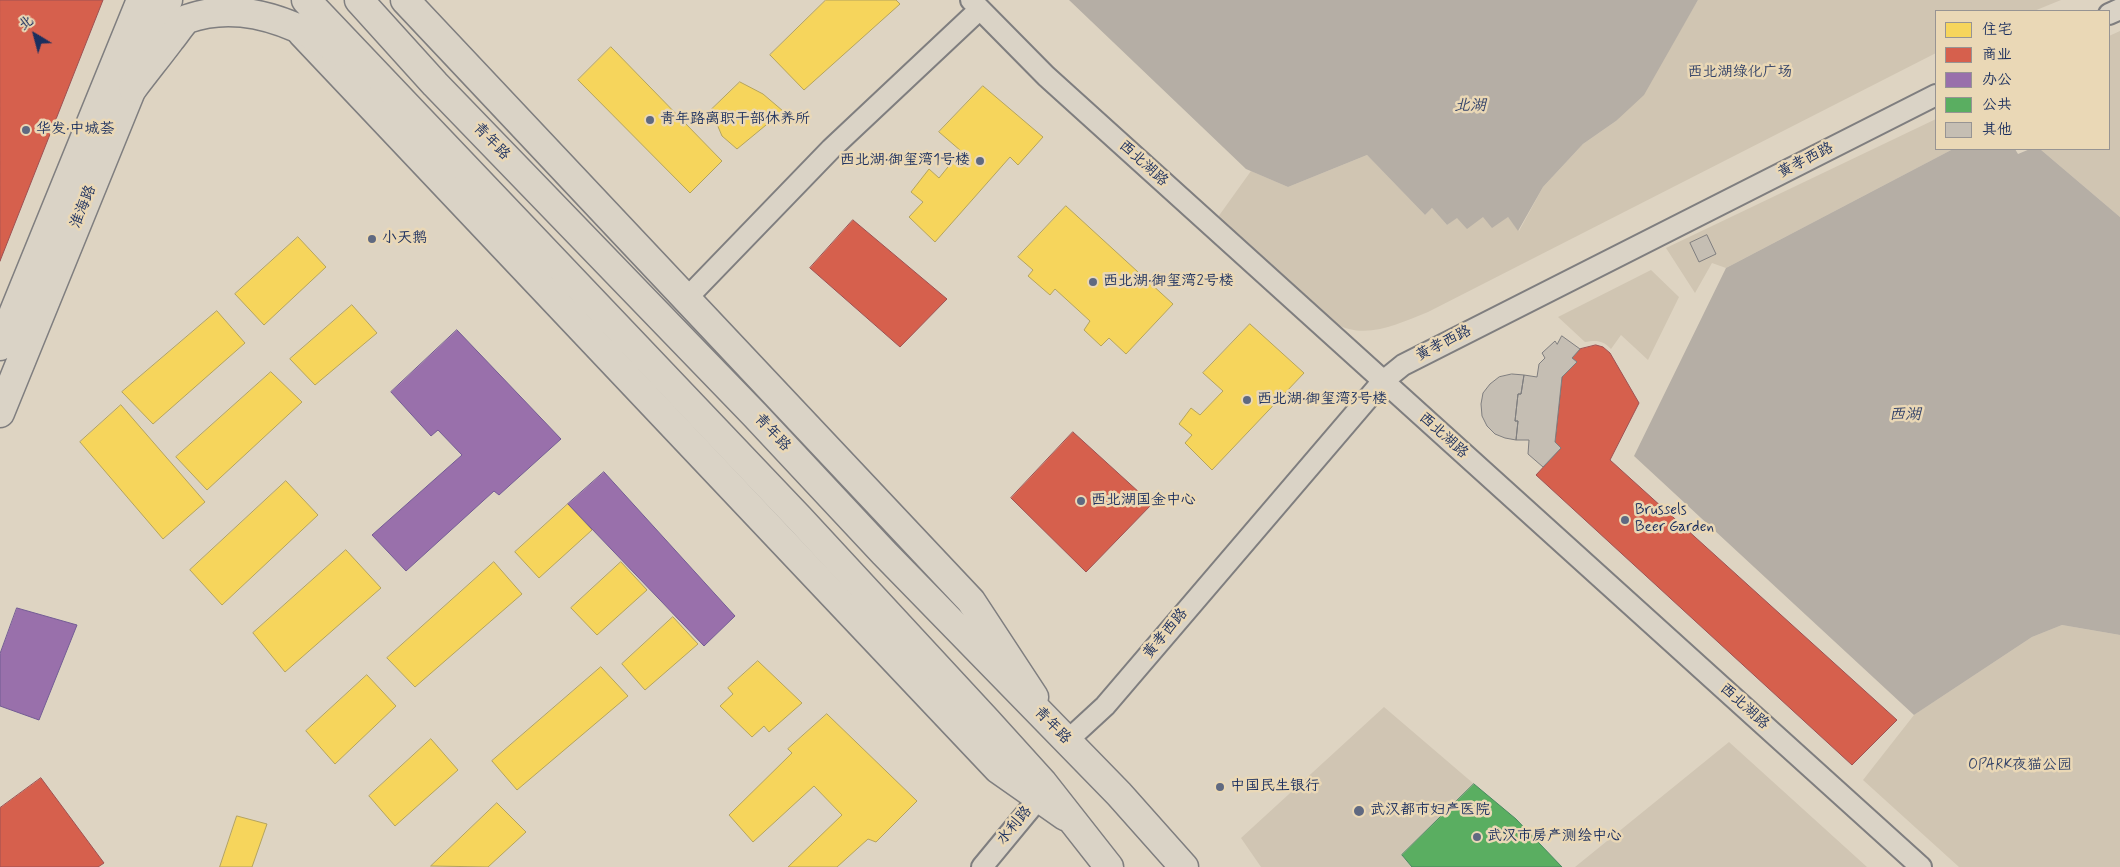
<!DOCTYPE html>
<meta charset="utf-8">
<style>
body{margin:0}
#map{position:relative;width:2120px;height:867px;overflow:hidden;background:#ded4c2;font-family:Mynerve,"LXGW WenKai TC",sans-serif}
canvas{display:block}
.legend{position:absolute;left:1935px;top:10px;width:175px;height:140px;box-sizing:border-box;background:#ead8b6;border:1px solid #979493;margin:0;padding:6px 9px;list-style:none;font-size:15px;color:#1b2f5e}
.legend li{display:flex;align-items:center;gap:10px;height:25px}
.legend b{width:25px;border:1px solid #979493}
.north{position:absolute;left:10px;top:10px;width:50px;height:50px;-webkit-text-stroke:4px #ead8b6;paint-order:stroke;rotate:323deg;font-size:14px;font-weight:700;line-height:20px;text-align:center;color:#1b2f5e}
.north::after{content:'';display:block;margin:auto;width:18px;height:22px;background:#1b2f5e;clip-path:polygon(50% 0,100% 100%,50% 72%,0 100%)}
</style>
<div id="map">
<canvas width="2120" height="867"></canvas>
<ul class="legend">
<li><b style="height:14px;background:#f6d55c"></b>住宅</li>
<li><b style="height:14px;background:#d6604d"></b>商业</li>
<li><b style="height:14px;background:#9970ab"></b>办公</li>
<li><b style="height:14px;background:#5aae61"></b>公共</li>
<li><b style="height:14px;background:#c5beb3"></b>其他</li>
</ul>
<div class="north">北</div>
</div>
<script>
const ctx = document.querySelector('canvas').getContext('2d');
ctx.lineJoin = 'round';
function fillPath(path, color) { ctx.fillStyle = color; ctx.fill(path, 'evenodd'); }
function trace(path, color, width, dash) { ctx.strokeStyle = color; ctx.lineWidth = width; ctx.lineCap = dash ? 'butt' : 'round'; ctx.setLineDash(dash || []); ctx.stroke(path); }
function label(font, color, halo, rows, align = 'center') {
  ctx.font = font + ' Mynerve,"LXGW WenKai TC",sans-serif'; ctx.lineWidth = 5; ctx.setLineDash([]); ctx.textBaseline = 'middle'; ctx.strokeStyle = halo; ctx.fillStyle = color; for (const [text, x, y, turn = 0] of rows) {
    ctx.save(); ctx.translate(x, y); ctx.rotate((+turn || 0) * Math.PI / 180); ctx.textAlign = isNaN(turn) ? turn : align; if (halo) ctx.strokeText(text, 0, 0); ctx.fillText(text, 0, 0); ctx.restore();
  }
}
fillPath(new Path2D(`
 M1384 707 1474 784 1402 855 1412 867H1261L1241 838Z
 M1729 742 1867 867H1575Z`), '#d0c5b3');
fillPath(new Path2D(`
 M1698 0H2061L2034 11H1936V53L1428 312C1397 324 1366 341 1334 323L1218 217 1251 171 1288 187 1367 155 1425 215 1432 208 1447 225 1457 217H1508L1519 231 1543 187 1583 144 1616 121 1674 41Z
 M2120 31V217L2040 149H2109V36Z
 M1936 119V149H1953L1726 268 1712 263 1695 293 1666 248Z
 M1651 270 1679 297 1648 360 1621 335 1611 349C1603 340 1596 340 1585 342L1558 317Z
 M2062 625 2120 635V867H1959L1863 780 1914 715 2032 637Z`), '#d0c5b2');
fillPath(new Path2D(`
 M1069 0H1698L1644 95 1616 121 1583 144 1543 187 1518 231 1508 217 1492 228 1483 217 1467 229 1457 218 1447 225 1432 208 1425 215 1367 155 1288 187 1246 169Z
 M1953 149H2015L2018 154 2030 149H2040L2120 217V635L2062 625 2032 637 1914 715 1634 456 1726 268Z`), '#b5aea5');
const homes = new Path2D(`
 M826 0H896L900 4 804 90 770 55Z
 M611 47 722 161 690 193 578 80Z
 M740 82 763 94 783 111 737 149 722 136 711 110Z
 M983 86 1043 137 1018 165 1010 157 935 242 909 217 923 202 911 192 929 169 939 178 961 151 939 132Z
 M1066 206 1173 304 1126 354 1109 338 1101 346 1084 330 1090 321 1055 289 1050 295 1028 276 1033 270 1018 257Z
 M298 237 326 267 264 325 235 294Z
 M352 305 377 333 315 385 290 359Z
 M217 311 245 343 153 424 122 392Z
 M1250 324 1304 373 1212 470 1185 443 1192 435 1179 424 1191 408 1200 415 1223 391 1203 373Z
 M271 372 302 402 207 490 176 457Z
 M121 405 205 502 163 539 80 442Z
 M286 481 318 515 222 605 190 570Z
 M568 504 592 530 539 578 515 552Z
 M346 550 381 588 285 672 253 633Z
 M494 562 522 594 415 687 387 658Z
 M621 562 647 590 597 635 571 608Z
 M673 617 698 644 645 690 622 664Z
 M758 661 802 703 769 732 764 726 752 737 720 706 733 694 728 688Z
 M601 667 628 696 517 790 492 761Z
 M367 675 396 706 335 764 306 731Z
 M827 714 917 801 876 842 868 839 837 867H788L842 815 814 786 753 842 729 815 792 753 788 749Z
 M431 739 458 770 395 826 369 796Z
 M497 803 526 832 488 867 431 866Z
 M237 816 267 824 252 867H220Z`);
fillPath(homes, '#f6d55c');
trace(homes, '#b4a35d', 1);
const shops = new Path2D(`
 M0 0H103L0 261Z
 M853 220 947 299 900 347 810 268Z
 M1596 345 1603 347 1610 353 1639 403 1610 460 1897 720 1852 765 1536 475 1561 448 1555 442 1562 377 1577 362 1572 358 1580 349Z
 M1073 432 1152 504 1086 572 1011 498Z
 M41 778 104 863 98 867H0V808Z`);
fillPath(shops, '#d6604d');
trace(shops, '#9e5152', 1);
const offices = new Path2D(`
 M457 330 561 439 499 495 494 491 406 571 372 535 462 455 438 430 431 436 391 392Z
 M604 472 735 616 704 646 568 504Z
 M17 608 77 625 39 720 0 706V654Z`);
fillPath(offices, '#9970ab');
trace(offices, '#735c94', 1);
const public = new Path2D(`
 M1474 784 1516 819 1562 867H1412L1402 855Z`);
fillPath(public, '#5aae61');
trace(public, '#478860', 1);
const building = new Path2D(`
 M1707 235 1716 254 1699 262 1690 243Z
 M1562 336 1580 349 1572 358 1577 362 1562 377 1555 442 1561 448 1543 467 1528 454 1529 440H1516L1518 421H1515L1518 394H1521L1524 375 1537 377 1539 364 1545 358 1542 353 1555 341 1557 344Z
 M1512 374 1524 375 1521 394H1518L1515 421H1518L1516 440 1505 438 1495 434 1487 426 1482 416 1481 404 1483 393 1490 384 1499 377Z`);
fillPath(building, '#c5beb3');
trace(building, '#7f7e7f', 1);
const minor = new Path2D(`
 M971 0 1046 76 1921 867
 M2109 14 2120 9
 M686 299 831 149 980 9
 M1067 741 1105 706 1382 382 1403 365 1936 95
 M982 867 1039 798 1043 785`);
const secondary = new Path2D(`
 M405 0 971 601 1034 697
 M302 33 998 769 1065 816
 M0 346 141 0
 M0 413 168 0`);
const primary = new Path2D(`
 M306 0 799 518 987 721 1043 783 1109 867
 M359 0 435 84 755 415 884 553 1119 794 1184 867
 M133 88C145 72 158 56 170 40 176 33 181 24 187 19 240 0 295 22 341 52`);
trace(minor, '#7f7e7f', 24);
trace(secondary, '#7f7e7f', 31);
trace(primary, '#7f7e7f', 31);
trace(minor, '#dad3c6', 20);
trace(secondary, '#dad3c6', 28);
trace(primary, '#dad3c6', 28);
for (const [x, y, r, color] of [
 [650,120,5,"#5f6981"],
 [26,130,5,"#5f6981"],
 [980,161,5,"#5f6981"],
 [372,239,5,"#5f6981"],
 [1093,282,5,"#5f6981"],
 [1247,400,5,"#5f6981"],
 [1081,501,5,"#5f6981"],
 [1625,520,5,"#5f6981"],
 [1220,787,5,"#5f6981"],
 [1359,811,6,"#5f6981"],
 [1477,837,5,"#5f6981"]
]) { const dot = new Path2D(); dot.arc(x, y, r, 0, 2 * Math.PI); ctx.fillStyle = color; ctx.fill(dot); trace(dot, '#ead8b6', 2); }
label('15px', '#364569', '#ead8b6', [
 ["西北湖绿化广场",1740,73],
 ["OPARK夜猫公园",2020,766]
]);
label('15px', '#1b2f5e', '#ead8b6', [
 ["青年路离职干部休养所",660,120],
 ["华发·中城荟",36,130],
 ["西北湖·御玺湾1号楼",970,161,"right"],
 ["小天鹅",382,239],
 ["西北湖·御玺湾2号楼",1103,282],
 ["西北湖·御玺湾3号楼",1257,400],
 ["西北湖国金中心",1091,501],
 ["Brussels",1635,511],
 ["Beer Garden",1635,528],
 ["中国民生银行",1230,787],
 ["武汉都市妇产医院",1370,811],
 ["武汉市房产测绘中心",1487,837]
], 'left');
label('15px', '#1b2f5e', '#ead8b6', [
 ["青年路",491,142,46],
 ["黄孝西路",1806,161,-27],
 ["西北湖路",1143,164,42],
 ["淮海路",84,207,-68],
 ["黄孝西路",1444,344,-27],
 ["青年路",772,433,47],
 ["西北湖路",1443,436,42],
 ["黄孝西路",1166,634,-50],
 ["西北湖路",1744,707,42],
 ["青年路",1052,726,46],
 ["水利路",1015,826,-50]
]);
label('italic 16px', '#36456a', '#ead8b6', [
 ["北湖",1470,107],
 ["西湖",1905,416]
]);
</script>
